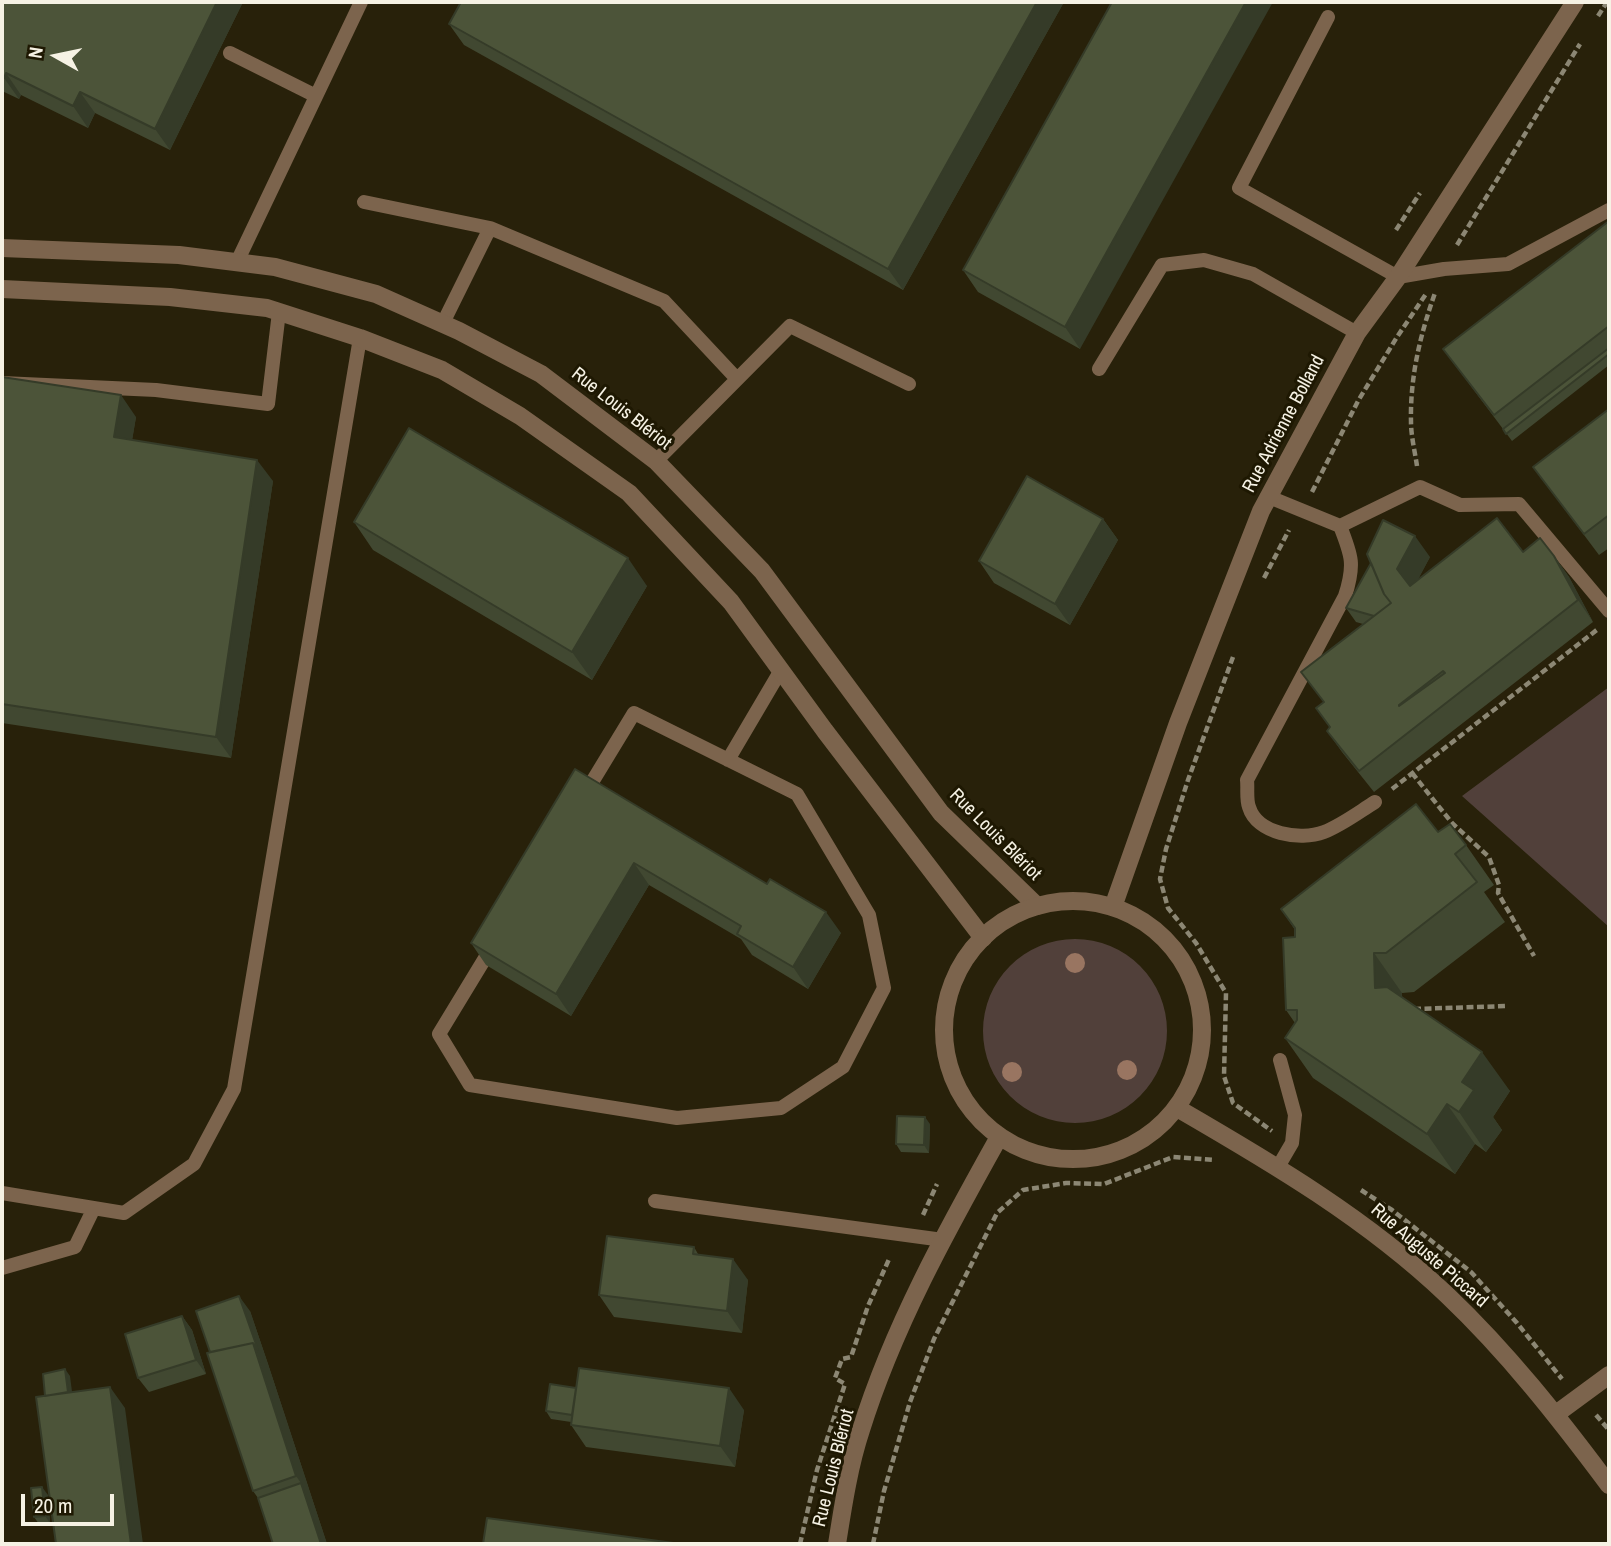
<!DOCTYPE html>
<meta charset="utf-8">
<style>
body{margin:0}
#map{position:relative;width:1611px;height:1546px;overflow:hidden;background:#28210a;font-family:"Archivo Narrow",sans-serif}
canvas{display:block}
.frame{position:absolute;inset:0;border:4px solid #f6f2e4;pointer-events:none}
.north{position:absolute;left:21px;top:21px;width:70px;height:70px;-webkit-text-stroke:5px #1e1802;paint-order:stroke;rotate:279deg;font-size:19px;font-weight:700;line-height:28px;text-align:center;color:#f6f2e4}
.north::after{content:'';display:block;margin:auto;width:24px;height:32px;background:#f6f2e4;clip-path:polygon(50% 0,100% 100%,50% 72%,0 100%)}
.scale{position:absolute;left:21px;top:1494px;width:93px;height:32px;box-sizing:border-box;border:4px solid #f6f2e4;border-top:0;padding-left:9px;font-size:21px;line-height:24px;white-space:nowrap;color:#f6f2e4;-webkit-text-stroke:5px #1e1802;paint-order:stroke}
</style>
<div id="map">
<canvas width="1611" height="1546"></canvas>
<div class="frame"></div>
<div class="north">N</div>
<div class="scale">20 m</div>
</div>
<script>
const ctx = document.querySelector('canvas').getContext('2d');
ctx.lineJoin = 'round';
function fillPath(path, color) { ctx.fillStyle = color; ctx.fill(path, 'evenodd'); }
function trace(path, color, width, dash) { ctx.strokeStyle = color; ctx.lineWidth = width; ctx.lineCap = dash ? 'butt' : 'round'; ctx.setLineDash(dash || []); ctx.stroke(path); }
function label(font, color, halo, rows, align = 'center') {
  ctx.font = font + ' "Archivo Narrow",sans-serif'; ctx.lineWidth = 6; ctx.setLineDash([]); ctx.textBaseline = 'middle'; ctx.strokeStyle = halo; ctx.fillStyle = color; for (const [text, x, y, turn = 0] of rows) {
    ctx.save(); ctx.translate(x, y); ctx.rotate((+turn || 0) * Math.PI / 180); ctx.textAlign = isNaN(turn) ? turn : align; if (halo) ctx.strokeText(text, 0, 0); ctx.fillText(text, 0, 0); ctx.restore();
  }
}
fillPath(new Path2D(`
 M1609 687V927L1462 796Z
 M983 1031a92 92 0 1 1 184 0a92 92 0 1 1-184 0Z`), '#51403a');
trace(new Path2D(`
 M1598 16 1607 2
 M1396 230 1420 193
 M1457 245 1580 44
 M1417 466C1415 452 1411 436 1411 422 1410 377 1420 335 1435 293
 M1312 492 1358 401 1397 337 1426 294
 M1264 578 1289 530
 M1233 657 1188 780 1166 849 1160 879 1168 908 1196 943 1226 993 1224 1076 1233 1103 1272 1131
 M1412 773 1452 823 1489 857 1499 885 1498 893 1534 956
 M1392 789 1598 629
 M1414 1009 1507 1006
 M1361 1190 1392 1210 1471 1272 1517 1323 1562 1379
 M923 1215 937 1184
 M1596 1415 1609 1430
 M800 1544 817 1470 845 1384 835 1378 842 1359 851 1357 868 1306 890 1257
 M873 1544 884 1491 910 1402 934 1339 997 1213 1023 1190 1066 1183 1104 1184 1173 1157 1214 1160`), '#8c8774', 4.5, [7, 3.5]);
trace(new Path2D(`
 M1328 17 1239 188 1398 277 1444 269 1508 264 1609 210
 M230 53 316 96
 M364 202 490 228 664 301 737 379
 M237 262 361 2
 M443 323 490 228
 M1099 369 1162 265 1204 260 1253 274 1357 333
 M2 383 156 390 268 404 279 312
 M656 461 790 326 909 384
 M1269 497 1340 526C1352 556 1355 565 1345 596L1247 780C1248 788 1246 799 1249 807 1257 834 1300 841 1324 832 1342 825 1359 812 1375 802
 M1340 526 1420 487 1460 505 1519 504 1609 611
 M634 713 797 794 869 915 884 988 843 1067 781 1108 677 1118 470 1085 439 1034Z
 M728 760 781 670
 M1278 1167 1292 1143 1295 1115 1280 1060
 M2 1193 124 1213 194 1164 234 1089 360 338
 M655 1201 943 1240
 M2 1268 75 1247 94 1208`), '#7c644d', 14);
trace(new Path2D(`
 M2 248 179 255 275 267 376 294 459 331 541 374 656 461 762 571 941 813 1037 906
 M2 289 170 297 267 308 360 338 442 370 520 416 629 493 731 602 825 731 983 938
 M1177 1108C1272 1163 1367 1219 1447 1295 1508 1353 1559 1418 1609 1485
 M1556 1414 1609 1375`), '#7c644d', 18);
trace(new Path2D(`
 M944 1030a129 129 0 1 1 258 0a129 129 0 1 1-258 0Z
 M1113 907 1178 723 1261 511 1357 333 1398 277 1575 2
 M837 1544C843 1506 849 1466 861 1430 893 1327 947 1230 999 1137`), '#7c644d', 18);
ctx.fillStyle = '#997561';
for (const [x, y] of [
 [1075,963],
 [1127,1070],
 [1012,1072]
]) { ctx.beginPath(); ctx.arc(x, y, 10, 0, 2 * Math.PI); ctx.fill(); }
fillPath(new Path2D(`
 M2 2H243L170 150 95 113 88 128 21 95 19 99 2 91Z
 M461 2H1064L903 290 464 45 449 24Z
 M1112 2 1080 349 978 292 963 270Z
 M1609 221V365L1512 441 1443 349Z
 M2 377 36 382 136 417 132 440 273 481 231 758 2 723Z
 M1609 409V548L1599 555 1533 467Z
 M1103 519 1118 540 1070 625 994 583 979 561Z
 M354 522 647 586 592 680 373 550Z
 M1523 552 1554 556 1569 577 1593 622 1374 792 1342 752 1327 731 1330 728 1316 708 1324 702 1301 672 1363 624 1356 622 1346 608 1430 557 1418 579Z
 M575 769 841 933 808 989 752 955 741 939 649 885 571 1016 486 965 471 943Z
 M1438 832 1466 845 1494 885 1484 892 1505 922 1414 992 1402 993V998L1510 1091 1493 1117 1502 1130 1486 1152 1475 1144 1455 1174 1313 1078 1285 1038 1295 1023 1286 1010 1295 937V930L1281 909Z
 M930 1124 929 1153 901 1152 896 1144Z
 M694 1247 698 1254 748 1280 742 1333 614 1317 599 1295Z
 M250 1311 268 1364 327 1544H273L258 1498 253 1491 210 1352Z
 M182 1316 192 1330 206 1374 149 1392 138 1378Z
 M576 1388 744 1410 735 1467 586 1447 571 1425V1422L551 1419 546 1411Z
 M48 1495 50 1523 39 1524 34 1517Z`), '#414831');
fillPath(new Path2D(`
 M217 2H243L170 150 155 129Z
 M1037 2H1064L903 290 888 269Z
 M1246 2H1273L1080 349 1065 327Z
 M6 73 21 95 19 99 4 78Z
 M80 92 95 113 88 128 73 106Z
 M121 395 136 417 129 459 114 437Z
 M257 460 273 481 231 758 216 737Z
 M1103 519 1118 540 1070 625 1055 604Z
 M1415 536 1430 557 1412 591 1397 569Z
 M1554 556 1569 577 1593 622 1578 600Z
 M628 558 647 586 592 680 572 652Z
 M634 863 649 885 571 1016 556 994Z
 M826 912 841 933 808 989 793 967Z
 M1374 953 1402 993 1403 1028 1375 988Z
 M1482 1052 1510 1091 1493 1117 1502 1130 1486 1152 1459 1112 1462 1082Z
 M1447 1104 1475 1144 1455 1174 1427 1134Z
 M925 1117 930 1124 929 1153 924 1145Z
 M733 1259 748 1280 742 1333 727 1311Z
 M239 1296 250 1311 268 1364 327 1544H321L301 1483 296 1476Z
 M182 1316 192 1330 206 1374 196 1360Z
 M65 1369 70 1376 75 1415 70 1408Z
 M110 1387 125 1408 143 1544H131Z
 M729 1388 744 1410 735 1467 720 1446Z
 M42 1487 48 1495 50 1523 45 1516Z`), '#353b28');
const building = new Path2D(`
 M2 2H217L155 129 80 92 73 106 6 73 4 78 2 77Z
 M461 2H1037L888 269 449 24Z
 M1112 2H1246L1065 327 963 270Z
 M1609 221V326L1494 415 1443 349Z
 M1609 348V354L1506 434 1503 429Z
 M2 377 121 395 114 437 257 460 216 737 2 704Z
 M1609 409V515L1584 534 1533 467Z
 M409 428 628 558 572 652 354 522Z
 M1027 476 1103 519 1055 604 979 561Z
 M1497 518 1523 552 1540 538 1554 556 1578 600 1359 771 1327 731 1330 727 1316 708 1324 702 1301 672 1391 603 1384 594 1367 554 1383 520 1415 536 1397 569 1410 586ZM1443 671 1445 673 1399 706V705Z
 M1371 563 1384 594 1391 603 1374 616 1346 608Z
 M575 769 767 884 770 879 826 912 793 967 737 934 741 926 634 863 556 994 471 943Z
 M1416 804 1438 832 1450 824 1466 845 1455 854 1477 882 1386 953H1374L1375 988 1387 987 1482 1052 1462 1082 1474 1090 1459 1112 1447 1104 1427 1134 1285 1038 1297 1020V1010H1286L1283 938 1295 937V928L1281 909Z
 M897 1116 925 1117 924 1145 896 1144Z
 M607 1236 694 1247 693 1254 733 1259 727 1311 599 1295Z
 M239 1296 258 1350 253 1343 210 1352 196 1311Z
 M182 1316 196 1360 138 1378 125 1334Z
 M253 1343 296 1476 253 1491 207 1353Z
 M579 1368 729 1388 720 1446 571 1425Z
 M65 1369 68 1392 45 1396 43 1374Z
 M550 1384 576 1388 572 1415 546 1411Z
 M110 1387 131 1544H56L36 1397Z
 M301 1483 321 1544H273L258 1498Z
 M42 1487 45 1516 34 1517 31 1488Z
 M487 1518 681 1544H483Z`);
fillPath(building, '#4c5439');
trace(building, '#353b28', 2);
label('19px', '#f6f2e4', '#1e1802', [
 ["Rue Louis Blériot",621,409,38],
 ["Rue Adrienne Bolland",1284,424,-62],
 ["Rue Louis Blériot",995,835,45],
 ["Rue Auguste Piccard",1429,1256,41],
 ["Rue Louis Blériot",834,1468,-76]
]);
</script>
